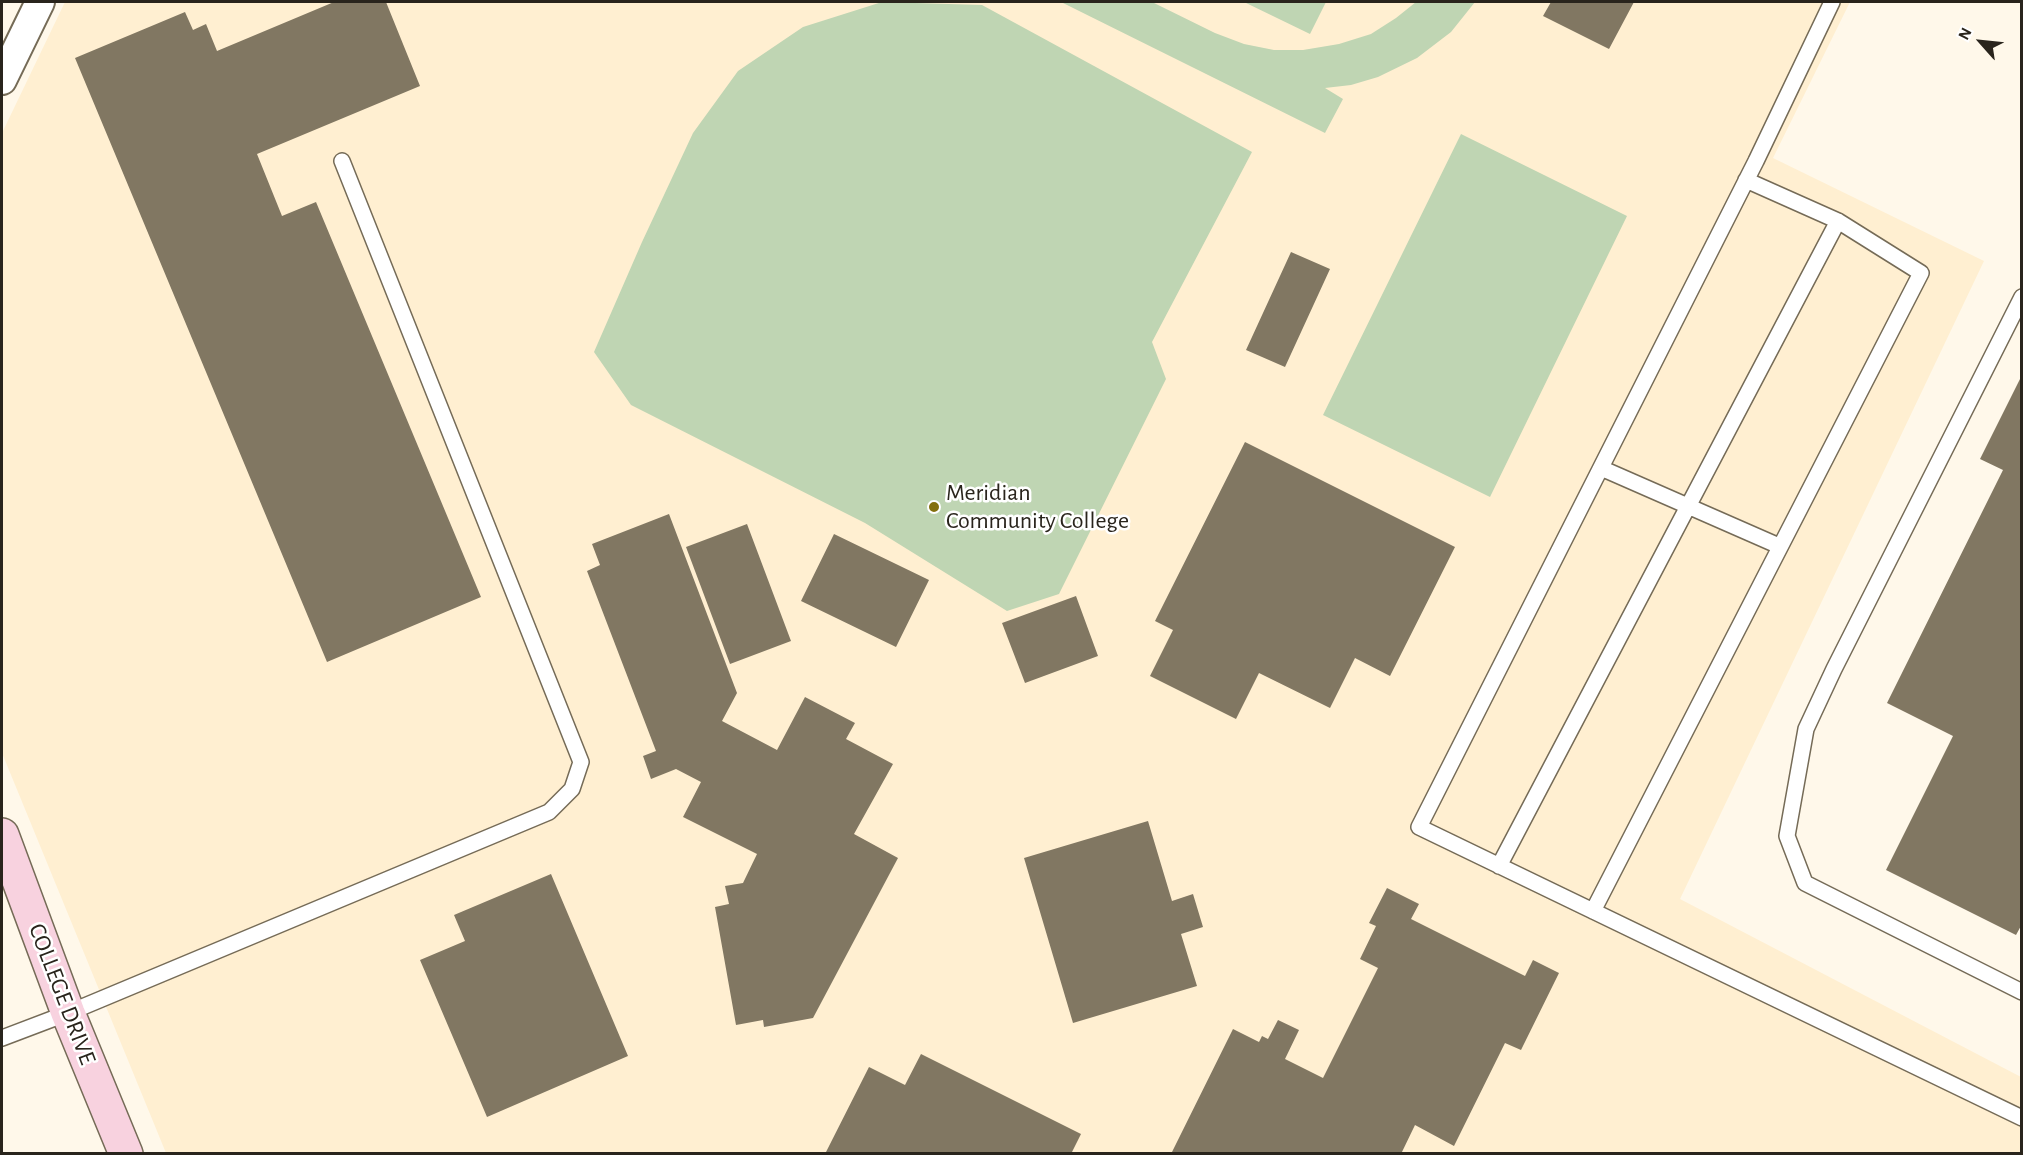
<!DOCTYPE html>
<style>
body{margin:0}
#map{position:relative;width:2023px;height:1155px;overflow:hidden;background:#fff8ea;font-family:"Alegreya Sans",sans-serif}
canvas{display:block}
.frame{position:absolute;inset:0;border:3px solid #29241c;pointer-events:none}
.north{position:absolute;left:1951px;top:12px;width:60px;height:60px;-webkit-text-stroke:4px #fff;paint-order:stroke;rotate:297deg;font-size:16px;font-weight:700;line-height:24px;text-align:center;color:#29241c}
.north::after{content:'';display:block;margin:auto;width:21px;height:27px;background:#29241c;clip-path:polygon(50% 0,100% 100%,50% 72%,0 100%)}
</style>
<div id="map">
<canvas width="2023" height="1155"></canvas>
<div class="frame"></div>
<div class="north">N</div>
</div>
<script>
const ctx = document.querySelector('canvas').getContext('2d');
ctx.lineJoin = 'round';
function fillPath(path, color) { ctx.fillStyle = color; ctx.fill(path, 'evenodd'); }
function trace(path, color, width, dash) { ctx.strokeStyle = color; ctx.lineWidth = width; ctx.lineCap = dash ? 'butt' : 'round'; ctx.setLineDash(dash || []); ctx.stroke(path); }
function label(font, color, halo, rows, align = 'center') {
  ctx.font = font + ' "Alegreya Sans",sans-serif'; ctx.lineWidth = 5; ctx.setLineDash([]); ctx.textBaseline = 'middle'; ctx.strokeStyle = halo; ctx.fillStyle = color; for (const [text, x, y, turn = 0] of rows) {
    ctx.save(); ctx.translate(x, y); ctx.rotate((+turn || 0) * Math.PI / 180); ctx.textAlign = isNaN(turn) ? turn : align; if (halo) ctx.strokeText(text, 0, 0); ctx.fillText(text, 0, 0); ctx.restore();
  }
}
fillPath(new Path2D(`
 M65 2H1850L1773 158 1984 261 1680 899 2021 1077V1153H166L2 753V133Z`), '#ffefd1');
fillPath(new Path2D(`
 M882 2 982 5 1252 152 1152 342 1166 379 1059 594 1007 611 865 523 631 405 594 352 642 242 693 133 738 71 803 27Z
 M1061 2H1152L1215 33 1244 44 1274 50H1303L1339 44 1371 34 1396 18 1416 2H1475L1451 32 1417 58 1378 77 1351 85 1325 88 1343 99 1325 133Z
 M1244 2H1326L1310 34Z
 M1461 134 1627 216 1490 497 1323 415Z`), '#bfd5b3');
fillPath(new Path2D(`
 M334 2H386L420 86 257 154 282 216 316 202 481 597 327 662 75 58 185 12 193 30 206 24 217 51Z
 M1551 2H1634L1609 49 1543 16Z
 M1291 252 1330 269 1285 367 1246 350Z
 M2022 375V924L2016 935 1886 870 1953 736 1887 703 2003 470 1980 459Z
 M1245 442 1455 547 1390 676 1355 658 1330 708 1259 673 1236 719 1150 676 1173 630 1155 621Z
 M669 514 737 693 722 721 777 750 805 697 855 723 846 739 893 764 854 834 898 858 813 1018 764 1027 763 1020 736 1025 715 907 729 904 725 886 743 883 757 854 683 817 701 782 676 769 651 779 643 756 656 751 587 571 600 565 592 544Z
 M747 524 791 641 730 664 686 547Z
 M834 534 929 580 896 647 801 601Z
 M1076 596 1098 656 1025 683 1002 623Z
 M1148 821 1172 901 1193 894 1203 927 1181 934 1197 986 1073 1023 1024 858Z
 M551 874 628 1056 487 1117 420 960 465 941 454 915Z
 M1387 888 1419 904 1411 919 1525 976 1533 960 1559 973 1521 1050 1505 1043 1454 1146 1415 1125 1401 1154 1172 1152 1233 1029 1259 1042 1262 1036 1268 1039 1278 1020 1299 1030 1285 1059 1323 1078 1378 968 1360 959 1376 926 1369 923Z
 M921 1054 1081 1134 1071 1154H825L869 1067 905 1085Z`), '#817762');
const lane = new Path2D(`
 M1832 2 1756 161 1419 827 2022 1118
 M2022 297 1834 669 1806 729 1787 836 1805 883 2022 992
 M1601 468 1779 546
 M1499 866 1838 221
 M1593 911 1921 273 1838 221 1746 180
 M2 1038 68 1013 549 812 572 789 581 762 342 161`);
const street = new Path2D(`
 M2 80 40 2`);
const secondary = new Path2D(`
 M2 835 68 1013 126 1154`);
trace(lane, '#756b57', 18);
trace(street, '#756b57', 32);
trace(secondary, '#756b57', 36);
trace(lane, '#fff', 15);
trace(street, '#fff', 28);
trace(secondary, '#f8d2df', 33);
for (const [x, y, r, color] of [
 [934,507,6,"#836f0d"]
]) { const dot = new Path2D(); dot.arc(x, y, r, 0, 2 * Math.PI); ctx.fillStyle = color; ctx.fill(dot); trace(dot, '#fff', 2); }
label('24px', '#29241c', '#fff', [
 ["Meridian",946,493],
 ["Community College",946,521]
], 'left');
label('24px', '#29241c', '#fff', [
 ["COLLEGE DRIVE",62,994,69]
]);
</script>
